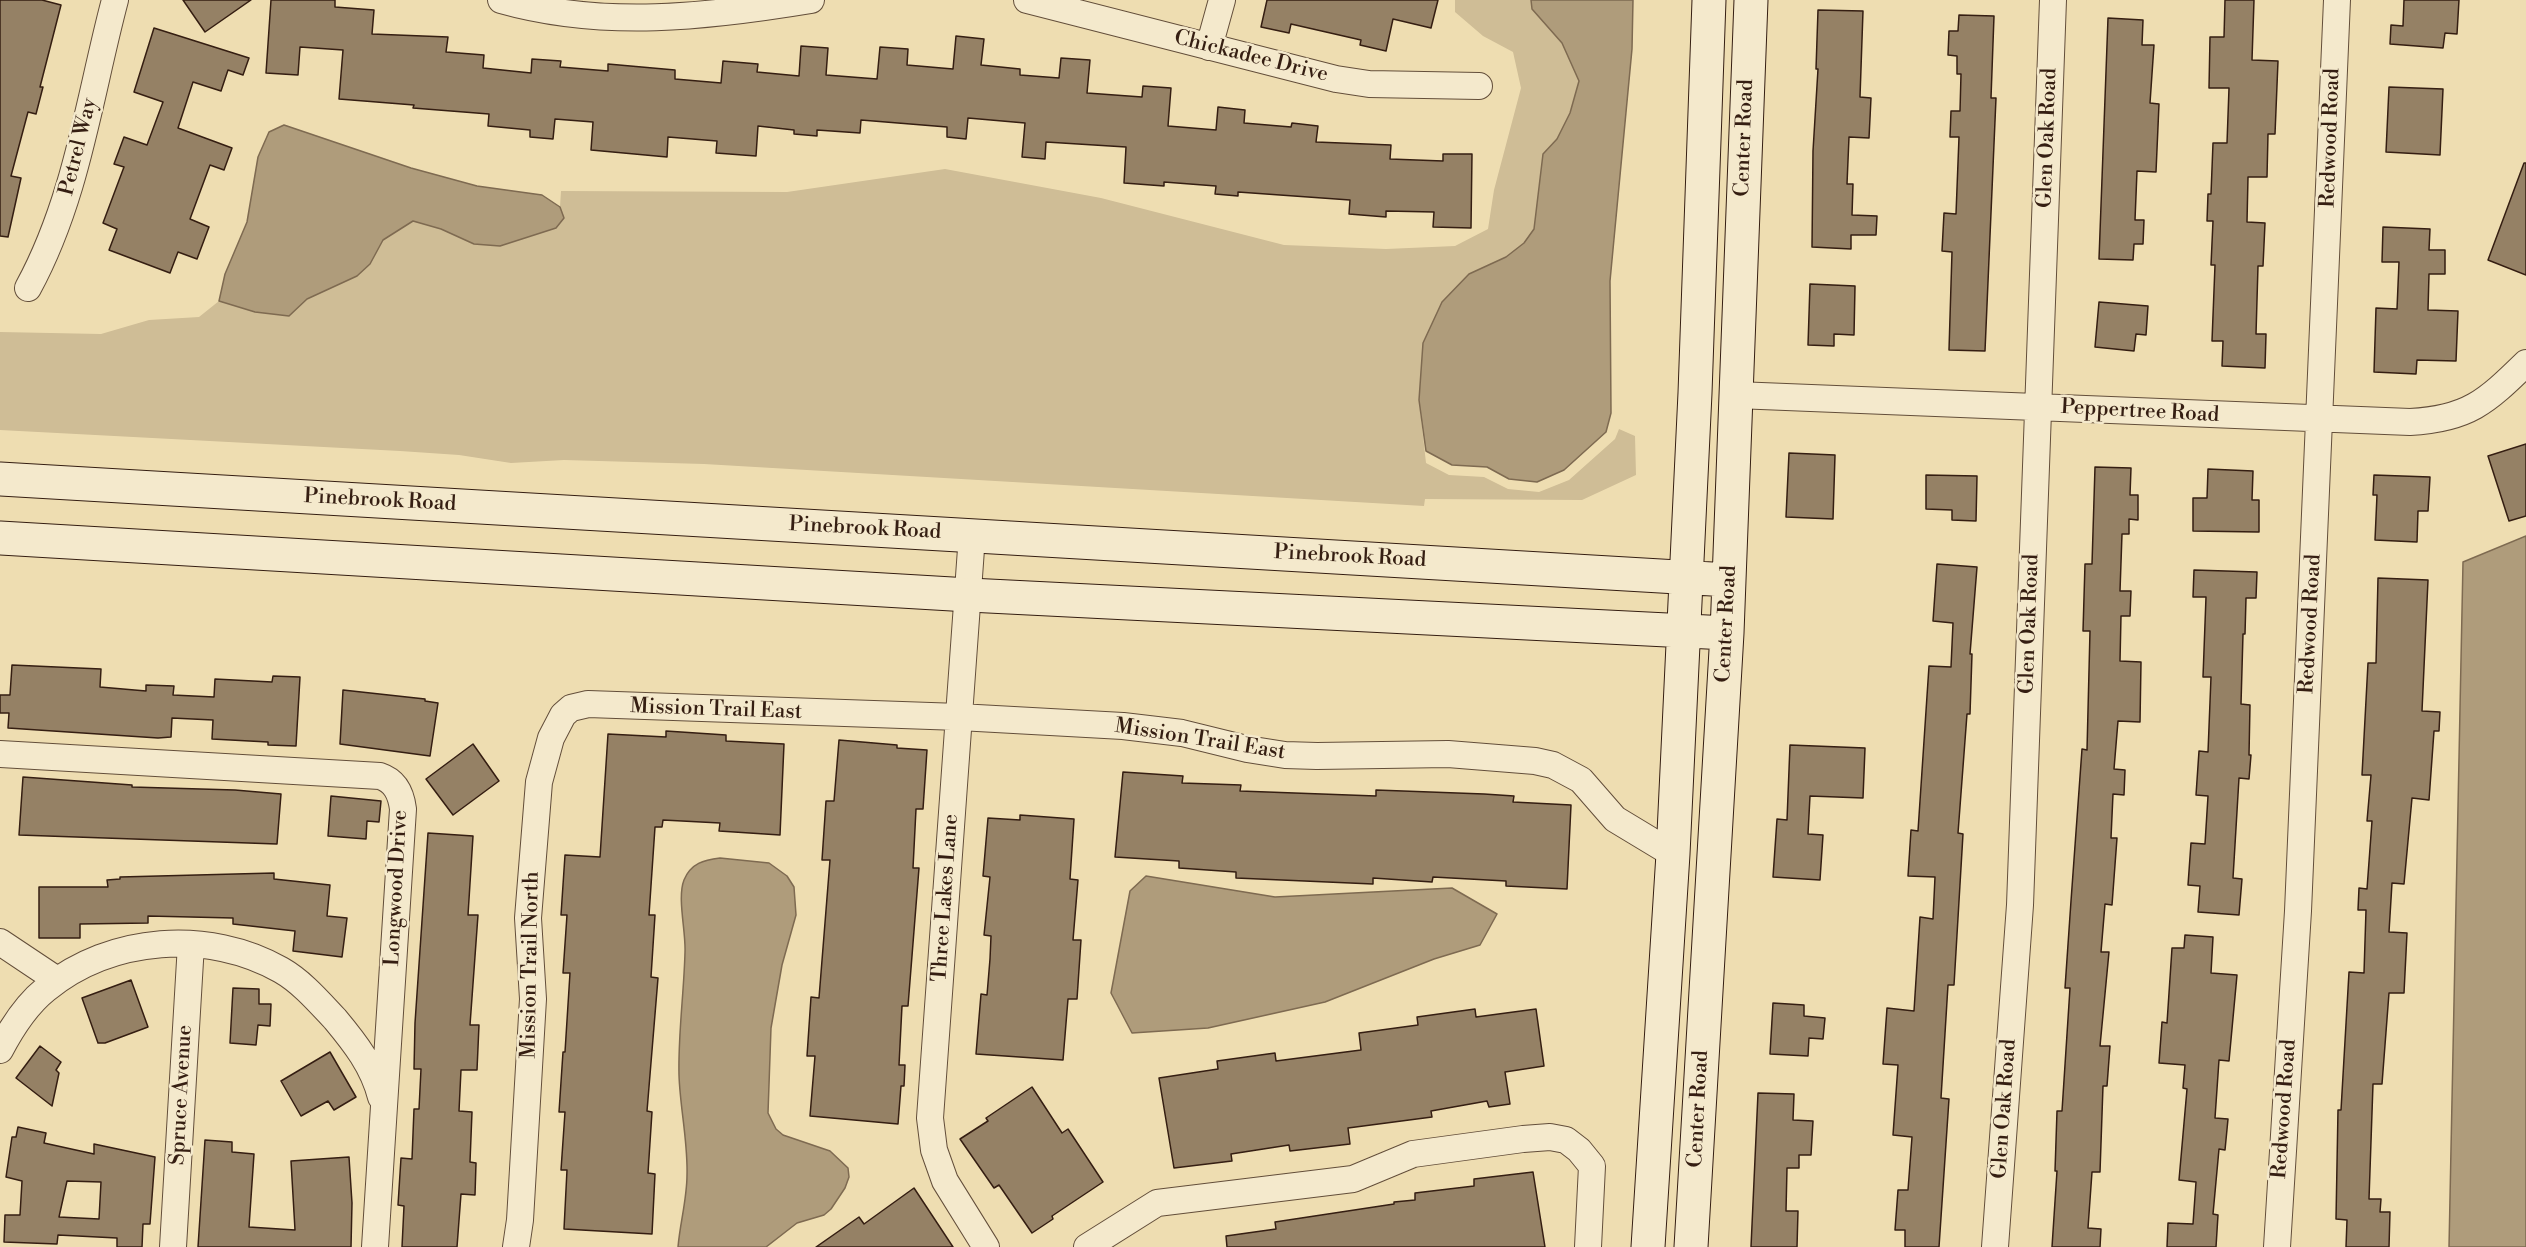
<!DOCTYPE html>
<style>
body{margin:0}
canvas{display:block;background:#eeddb1}
</style>
<canvas width="2526" height="1247"></canvas>
<script>
const ctx = document.querySelector('canvas').getContext('2d');
ctx.lineJoin = 'round';
function fillPath(path, color) { ctx.fillStyle = color; ctx.fill(path, 'evenodd'); }
function trace(path, color, width, dash) { ctx.strokeStyle = color; ctx.lineWidth = width; ctx.lineCap = dash ? 'butt' : 'round'; ctx.setLineDash(dash || []); ctx.stroke(path); }
function label(font, color, halo, rows, align = 'center') {
  ctx.font = font + ' "Libre Bodoni",serif'; ctx.lineWidth = 5; ctx.setLineDash([]); ctx.textBaseline = 'middle'; ctx.strokeStyle = halo; ctx.fillStyle = color; for (const [text, x, y, turn = 0] of rows) {
    ctx.save(); ctx.translate(x, y); ctx.rotate((+turn || 0) * Math.PI / 180); ctx.textAlign = isNaN(turn) ? turn : align; if (halo) ctx.strokeText(text, 0, 0); ctx.fillText(text, 0, 0); ctx.restore();
  }
}
fillPath(new Path2D(`
 M1455 0H1531L1532 9 1562 43 1579 81 1570 113 1557 139 1543 154 1534 229 1524 243 1506 257 1469 274 1419 400 1426 463 1449 475 1484 477 1508 489 1539 492 1569 480 1615 439 1619 429 1635 436 1636 475 1582 500 1425 499 1424 506 704 464 564 460 511 463 459 455 400 451 0 430V332L101 334 149 320 199 317 219 301 255 312 289 316 307 299 357 276 370 264 383 240 413 221 441 229 564 218 560 207 561 191 787 192 945 169 1101 198 1284 245 1386 249 1455 246 1488 229 1494 190 1521 88 1513 52 1483 36 1455 12Z`), '#cfbd96');
const water = new Path2D(`
 M1531 0H1633L1632 49 1610 281 1611 413 1606 432 1564 470 1537 482 1509 479 1487 467 1452 465 1426 451 1419 400 1423 343 1442 302 1469 274 1506 257 1524 243 1534 229 1543 154 1557 139 1570 113 1579 81 1562 43 1532 9Z
 M284 125 411 168 477 186 542 195 560 207 564 218 556 228 500 246 474 244 441 229 413 221 383 240 370 264 357 276 307 299 289 316 255 312 219 301 225 274 247 222 258 157 269 132Z
 M2526 536V1247H2449L2463 562Z
 M720 858 769 863 787 876 794 887 796 915 782 965 771 1028 768 1113 776 1129 783 1135 830 1151 848 1168 849 1177 845 1188 831 1209 824 1215 797 1223 766 1247H678C680 1223 687 1199 687 1175 688 1141 680 1108 679 1075 678 1034 684 993 685 952 686 931 677 898 684 880 691 863 704 860 720 858Z
 M1146 876 1275 897 1452 888 1497 914 1480 945 1434 959 1325 1002 1208 1028 1132 1033 1111 993 1130 891Z`);
fillPath(water, '#af9c7b');
trace(water, '#7e6a51', 1.5);
const building = new Path2D(`
 M0 0H42L61 5 40 87H43L36 114 28 112 11 176 21 178 8 237 0 236Z
 M183 0H251L205 32Z
 M271 0H335V7L374 10 372 34 448 37 446 52 484 55 483 68 531 73 532 59 561 61 560 67 608 71V64L675 70V79L721 83 723 61 758 64 757 72 799 76 801 46 828 48 826 75 877 79 880 47 908 49 907 65 953 69 956 36 984 39 981 65 1020 69V75L1059 78 1061 58 1090 60 1087 93 1142 97 1143 86 1171 88 1168 126 1216 130 1218 107 1245 110 1244 123 1291 127 1292 123 1318 126 1316 142 1391 145 1390 159 1443 161V154H1472L1471 228 1433 227 1434 212 1386 211V217L1349 214 1350 200 1238 192V196L1215 194 1216 186 1164 182V186L1124 183 1126 147 1046 142 1045 159 1022 157 1025 123 968 118 966 139 947 137V127L861 120 860 133 817 130V136L794 134V130L758 126 756 156 716 153 717 141 668 137 667 157 591 150 593 122 555 119 553 139 530 137V130L488 126 489 114 413 108 414 105 339 99 343 50 300 47 298 75 266 73Z
 M1267 0H1438L1431 28 1393 19 1386 51 1360 45 1361 40 1291 24 1289 33 1261 27Z
 M2225 0H2254L2252 60 2278 61 2275 134H2268L2267 177H2248L2247 222 2265 223 2263 266H2258L2256 334H2266L2265 368 2222 366 2223 341H2212L2215 265H2211L2213 221H2207L2208 194H2211L2213 143H2227L2229 88H2209L2210 37H2224Z
 M2404 0H2459L2457 34 2445 33 2443 48 2390 44 2391 25 2403 26Z
 M1818 10 1863 11 1860 97 1871 98 1869 138 1849 137 1847 184H1853L1852 215 1877 216 1876 235H1851V249L1812 247 1813 151 1818 69H1816Z
 M1959 15 1994 16 1991 98H1996L1985 351 1949 350 1952 252 1942 251 1944 213 1956 214 1959 137H1950L1951 111H1960L1961 74H1957V56L1948 55 1949 31H1958Z
 M2108 18 2143 20 2142 45H2154L2150 103 2159 104 2156 172 2137 171 2135 220H2144L2143 244H2134L2133 260 2099 259Z
 M154 28 249 58 243 75 228 70 221 91 193 82 178 128 232 148 224 170 210 165 190 219 209 227 197 259 178 252 170 273 109 250 117 229 103 223 124 167 114 164 124 137 147 145 163 102 134 92Z
 M2389 87 2443 89 2440 155 2386 152Z
 M2524 163H2526V275L2488 260Z
 M2383 227 2430 229 2429 250H2445V274H2429L2428 310 2458 311 2456 361 2417 360 2416 374 2374 372 2376 308 2397 309 2399 262H2382Z
 M1810 284 1855 286 1854 335 1834 334V346L1808 345Z
 M2099 302 2148 306 2146 335 2136 334 2134 351 2095 347Z
 M2526 444V516L2509 521 2488 456Z
 M1789 453 1835 455 1833 519 1786 517Z
 M2095 467 2131 468 2130 495H2138V520L2129 519V534H2122L2120 591H2131L2130 616H2121L2120 661 2141 662 2140 722 2118 721 2114 769 2125 770 2124 795 2113 794 2111 838H2117L2112 905 2105 904 2101 952H2109L2100 1046H2110L2107 1086H2103L2100 1172H2092L2088 1228 2101 1229 2100 1247H2052L2057 1171H2055L2057 1111H2062L2070 988H2065L2071 901 2082 749 2087 750 2090 631H2083L2085 564H2092Z
 M2208 469 2253 471 2252 500H2259V532L2193 531V498H2207Z
 M1926 475 1977 476 1976 521 1952 520V510L1926 509Z
 M2374 475 2430 477 2428 511H2418L2417 542 2375 540 2377 495H2373Z
 M1937 564 1977 567 1970 654H1972L1970 714H1967L1958 833 1963 834 1954 985H1948L1941 1098 1949 1099 1939 1247H1905V1230H1895L1898 1190H1908L1912 1137 1893 1135 1898 1065 1883 1064 1887 1008 1914 1011 1920 917 1933 919 1935 877 1908 876 1911 830 1918 831 1929 666 1951 667 1953 623 1933 621Z
 M2194 570 2257 572 2256 598H2246L2245 634H2243L2241 704 2250 705 2249 755H2251L2249 779 2239 778 2233 878 2242 879 2239 915 2198 912 2200 886 2188 885 2191 843 2205 844 2208 796 2196 795 2199 751 2208 752 2211 677H2203L2206 597H2193Z
 M2378 578 2428 580 2422 711 2440 712 2439 731H2434L2429 800 2412 798 2404 884 2392 883 2389 932 2407 933 2404 993H2389L2382 1084H2373L2369 1199H2381L2380 1212H2390L2389 1247H2346L2347 1220 2336 1219 2338 1110H2341L2349 972 2364 973 2366 910H2358L2359 888 2367 889 2372 821H2367L2371 775H2362L2368 663H2376Z
 M12 665 101 669 100 687 146 691V685L174 686 173 695 214 697 215 679 272 682 273 676 300 677 296 746 268 745V742L212 739 213 720 172 718 171 737 158 738 8 728 9 713H0V695H10Z
 M343 690 425 699V701L438 703 430 756 340 744Z
 M666 731 726 735V741L784 744 780 835 719 831 720 823 663 820 662 827H655L649 915H655L651 977 658 978 647 1111 652 1112 648 1173 655 1174 652 1234 564 1229 567 1170H561L565 1112H559L563 1052H565L570 973H563L567 915H561L565 855 600 857 608 734 666 737Z
 M839 740 897 745V748L927 750 923 809H916L913 868H919L908 1006H902L899 1065H905L904 1086H901L898 1124 810 1116 815 1056H807L811 997 819 998 830 860H822L826 801H834Z
 M473 744 499 781 453 815 426 779Z
 M1790 745 1865 748 1863 798 1810 796 1808 834 1823 835 1820 880 1773 877 1777 819 1787 820Z
 M1123 772 1183 776 1182 783 1241 785 1240 791 1376 796V790L1484 794 1514 796 1513 802 1571 805 1567 889 1506 886V881L1433 877 1432 882 1373 878V884L1236 878V872L1179 868V861L1115 857Z
 M23 777 132 785V787L235 790 281 794 277 844 19 835Z
 M331 796 381 801 379 822 367 821 366 839 328 836Z
 M1020 815 1074 819 1070 879 1078 880 1073 940H1081L1077 999H1068L1063 1060 976 1054 981 994 987 995 990 959 991 936 984 935 990 877 983 876 988 818 1020 820Z
 M428 833 473 836 468 915H478L470 1025H479L477 1070H461L459 1111 472 1112 470 1162 476 1163 475 1195 461 1194 457 1247H402L404 1206 398 1205 401 1158 412 1159 414 1109H419L421 1069H414L415 1023Z
 M274 873V879L330 885 327 916 347 918 342 957 293 951 295 931 233 924V918L148 916V923L80 924V938H39V887H108L107 880 120 879V877Z
 M2185 935 2213 937 2211 973 2237 975 2229 1061 2219 1060 2215 1118 2228 1119 2225 1150 2219 1149 2213 1214 2218 1215 2216 1247H2167L2168 1223 2193 1224 2196 1182 2179 1180 2187 1089 2183 1088 2185 1065 2159 1063 2162 1022 2167 1023 2172 948H2184Z
 M131 980 148 1027 105 1043H98L82 998Z
 M233 988 259 989V1004H271L270 1026 258 1025 256 1045 230 1043Z
 M1773 1003 1804 1005V1016L1825 1018 1823 1039 1809 1038 1808 1056 1770 1054Z
 M1475 1009 1476 1017 1536 1009 1544 1066 1505 1072 1510 1104 1489 1107 1487 1101 1431 1111 1432 1117 1348 1128 1350 1144 1290 1151 1289 1145 1231 1154 1232 1161 1174 1168 1159 1078 1218 1069 1217 1061 1275 1053 1276 1061 1361 1050 1359 1033 1418 1025 1417 1017Z
 M40 1046 61 1062 56 1070 59 1073 52 1106 16 1078Z
 M330 1052 356 1097 334 1110 328 1101 301 1116 281 1081Z
 M1032 1087 1062 1133 1068 1129 1103 1182 1052 1216 1053 1219 1032 1233 999 1185 994 1188 960 1139 988 1121 986 1118Z
 M1758 1093 1794 1094 1793 1120 1813 1121 1811 1155H1799V1168H1787L1786 1211H1798L1797 1247H1751Z
 M18 1127 46 1133 44 1143 94 1154V1144L155 1157 150 1224H143L142 1247H117V1238L58 1235 57 1244 4 1242 5 1215H20L22 1181 6 1177 12 1137H16ZM67 1181 101 1182 99 1219 59 1217Z
 M205 1140 232 1142V1152L254 1154 249 1227 295 1230 291 1161 349 1157 352 1203 351 1247H198Z
 M1533 1172 1545 1247H1227L1226 1236 1276 1229 1275 1222 1394 1204V1202L1415 1200V1193L1474 1186V1179Z
 M914 1188 953 1247H816L859 1217 864 1224Z`);
fillPath(building, '#958165');
trace(building, '#351e12', 1.5);
const street = new Path2D(`
 M501 0C603 29 708 17 811 0
 M1027 0 1336 79 1369 84 1479 86
 M1209 47 1222 0
 M28 288C77 198 89 98 115 0
 M1736 395 2410 422C2468 419 2486 402 2526 363
 M972 535 930 1118 934 1150 945 1181 986 1247
 M0 754 380 776C395 781 401 793 403 809L375 1247
 M0 942 57 980
 M0 1050C12 1027 26 1005 46 989 111 936 209 929 281 970 302 982 319 1002 335 1019 355 1043 373 1066 381 1097
 M173 1247 191 944
 M516 1247 520 1220 533 999 528 918 539 782 551 738 563 715 571 708 588 704 959 717 1123 726 1182 733 1247 749 1285 755 1317 756 1448 754 1535 761 1553 765 1581 780 1615 819 1673 854
 M1087 1247 1157 1203 1353 1179 1413 1154 1523 1139 1550 1137 1566 1140 1579 1150 1592 1166 1588 1247
 M1995 1247 2020 905 2053 0
 M2277 1247 2298 911 2337 0`);
const secondary = new Path2D(`
 M0 479 1729 580
 M0 538 969 595 1727 633
 M1648 1247 1673 854 1695 393 1709 0
 M1691 1247 1727 633 1751 0`);
trace(street, '#634e3a', 28);
trace(secondary, '#351e12', 35);
trace(street, '#f4e9cc', 26);
trace(secondary, '#f4e9cc', 33);
label('21px', '#351e12', '#f4e9cc', [
 ["Chickadee Drive",1251,57,14],
 ["Center Road",1745,138,-88],
 ["Glen Oak Road",2048,138,-88],
 ["Redwood Road",2331,138,-88],
 ["Petrel Way",79,147,-76],
 ["Peppertree Road",2140,412,3],
 ["Pinebrook Road",380,501,3],
 ["Pinebrook Road",865,529,3],
 ["Pinebrook Road",1350,557,3],
 ["Center Road",1727,624,-87],
 ["Glen Oak Road",2030,624,-88],
 ["Redwood Road",2311,624,-87],
 ["Mission Trail East",716,710,2],
 ["Mission Trail East",1200,740,9],
 ["Longwood Drive",397,888,-87],
 ["Three Lakes Lane",946,898,-86],
 ["Mission Trail North",531,965,-89],
 ["Spruce Avenue",182,1095,-87],
 ["Center Road",1699,1109,-87],
 ["Glen Oak Road",2005,1109,-86],
 ["Redwood Road",2285,1109,-86]
]);
</script>
